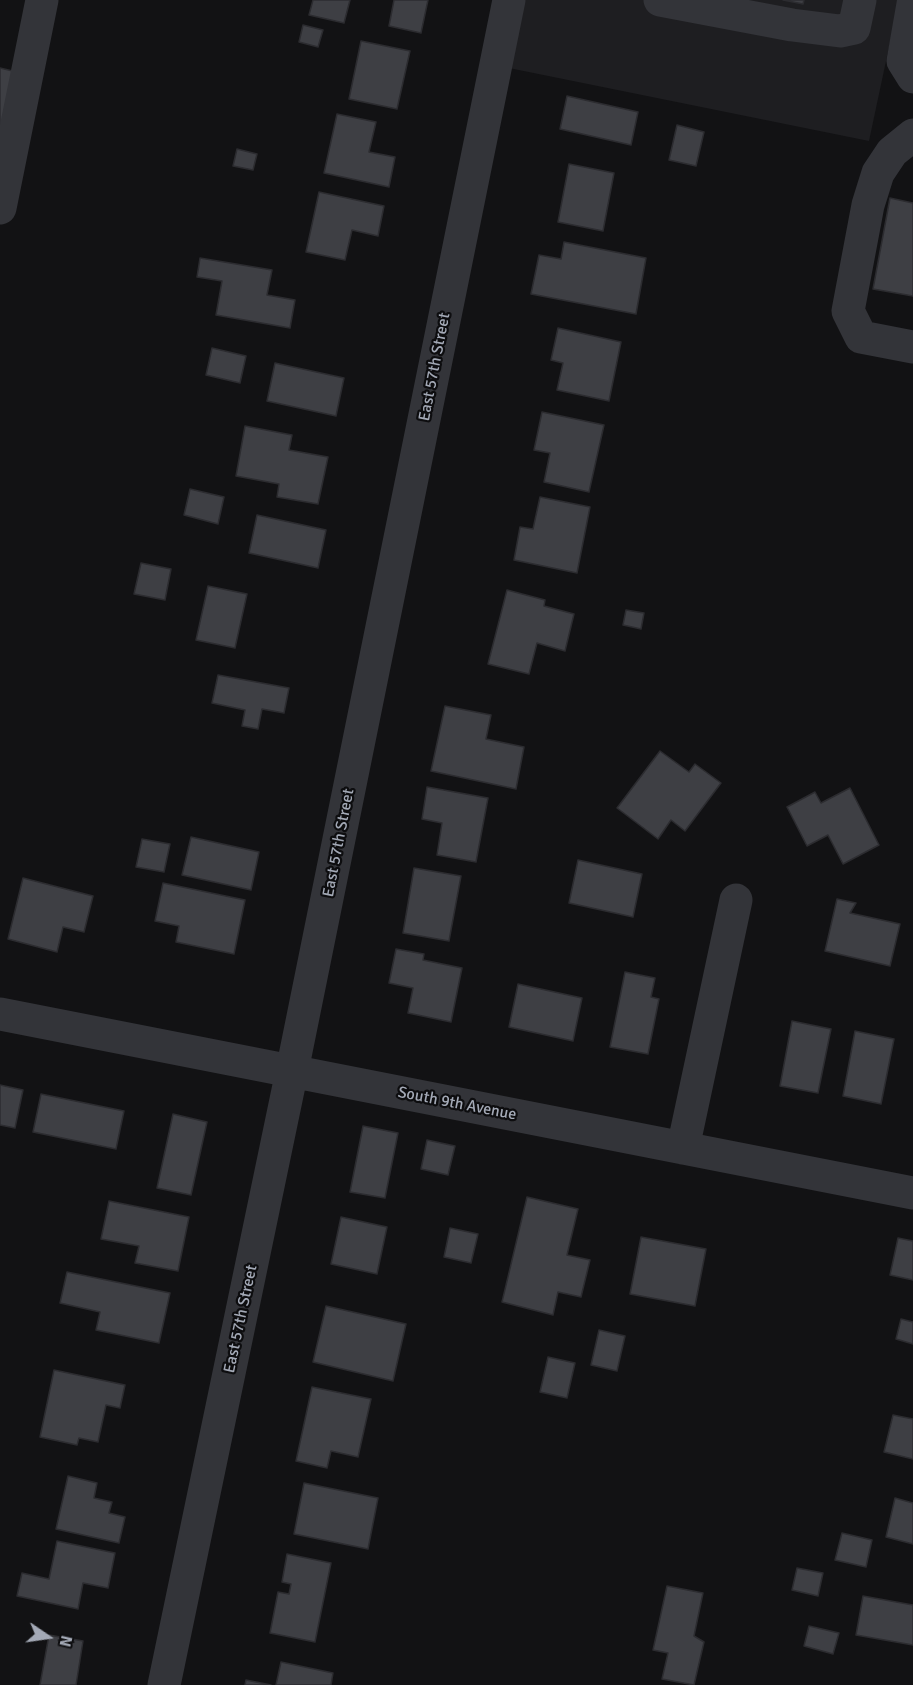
<!DOCTYPE html>
<style>
body{margin:0}
#map{position:relative;width:913px;height:1685px;overflow:hidden;background:#121214;font-family:Signika,sans-serif}
canvas{display:block}
.north{position:absolute;left:18px;top:1607px;width:60px;height:60px;-webkit-text-stroke:4px #0d0d0f;paint-order:stroke;rotate:103deg;font-size:16px;font-weight:700;line-height:24px;text-align:center;color:#a3a9b6}
.north::after{content:'';display:block;margin:auto;width:21px;height:27px;background:#a3a9b6;clip-path:polygon(50% 0,100% 100%,50% 72%,0 100%)}
</style>
<div id="map">
<canvas width="913" height="1685"></canvas>
<div class="north">N</div>
</div>
<script>
const ctx = document.querySelector('canvas').getContext('2d');
ctx.lineJoin = 'round';
function fillPath(path, color) { ctx.fillStyle = color; ctx.fill(path, 'evenodd'); }
function trace(path, color, width, dash) { ctx.strokeStyle = color; ctx.lineWidth = width; ctx.lineCap = dash ? 'butt' : 'round'; ctx.setLineDash(dash || []); ctx.stroke(path); }
function label(font, color, halo, rows, align = 'center') {
  ctx.font = font + ' Signika,sans-serif'; ctx.lineWidth = 4.5; ctx.setLineDash([]); ctx.textBaseline = 'middle'; ctx.strokeStyle = halo; ctx.fillStyle = color; for (const [text, x, y, turn = 0] of rows) {
    ctx.save(); ctx.translate(x, y); ctx.rotate((+turn || 0) * Math.PI / 180); ctx.textAlign = isNaN(turn) ? turn : align; if (halo) ctx.strokeText(text, 0, 0); ctx.fillText(text, 0, 0); ctx.restore();
  }
}
fillPath(new Path2D(`
 M518 0H899L869 141 504 67Z`), '#1e1e21');
const building = new Path2D(`
 M313 0H350L344 23 309 15Z
 M394 0H428L421 33 389 26Z
 M783 0H804L803 4Z
 M303 25 323 30 318 47 299 42Z
 M361 41 410 51 397 109 349 99Z
 M0 68 21 73 10 126 0 124Z
 M567 96 638 112 631 145 560 129Z
 M337 114 376 122 369 152 395 157 389 187 324 173Z
 M677 125 704 132 696 166 669 160Z
 M237 149 257 154 253 170 233 166Z
 M569 164 614 173 603 231 558 222Z
 M319 192 384 206 378 236 352 230 345 260 306 252Z
 M890 198 913 203V296L873 289Z
 M564 242 646 258 636 314 531 294 539 255 561 259Z
 M200 258 272 270 267 295 295 300 290 328 216 315 222 281 197 277Z
 M558 328 621 342 609 401 557 390 563 363 551 360Z
 M212 348 246 356 240 383 206 375Z
 M275 363 344 378 336 416 267 401Z
 M542 412 604 425 589 492 544 482 550 453 534 450Z
 M245 426 292 435 289 450 328 457 318 504 277 497 279 484 236 476Z
 M190 489 224 497 218 524 184 515Z
 M540 497 590 507 577 573 514 560 520 527 533 529Z
 M257 515 326 530 318 568 249 553Z
 M141 563 171 569 165 600 134 594Z
 M208 586 247 594 235 648 196 640Z
 M507 590 545 600 544 606 574 614 565 651 537 643 529 674 488 664Z
 M626 610 644 613 641 629 623 625Z
 M218 675 289 688 284 713 262 709 258 729 242 726 245 710 212 703Z
 M445 706 491 715 486 739 524 747 516 789 431 771Z
 M660 751 689 772 695 764 721 783 685 831 671 820 658 839 617 808Z
 M427 787 488 798 476 862 437 855 442 823 422 819Z
 M850 788 879 845 843 864 828 835 807 846 787 807 815 792 821 803Z
 M191 837 259 852 251 890 182 875Z
 M142 839 170 844 164 872 136 867Z
 M578 860 642 874 633 917 569 903Z
 M414 868 461 876 449 941 403 933Z
 M23 878 93 896 84 932 63 927 57 952 8 939Z
 M163 883 245 900 234 954 176 942 179 926 155 921Z
 M837 899 856 903 850 913 900 924 890 966 825 951Z
 M396 949 424 954 423 960 462 968 451 1022 408 1013 413 988 389 983Z
 M625 972 655 978 651 997 659 999 648 1054 610 1047Z
 M518 984 582 998 573 1041 509 1027Z
 M792 1021 831 1029 818 1093 780 1086Z
 M855 1031 894 1039 881 1104 843 1096Z
 M0 1085 23 1090 15 1128 0 1125Z
 M41 1094 124 1111 116 1149 33 1132Z
 M173 1114 207 1122 191 1195 157 1188Z
 M363 1126 398 1133 385 1198 350 1192Z
 M427 1140 455 1146 448 1175 421 1169Z
 M527 1197 578 1209 567 1255 590 1260 581 1297 558 1292 553 1315 502 1302Z
 M109 1201 189 1217 178 1271 135 1263 139 1246 101 1239Z
 M341 1217 387 1227 377 1274 331 1264Z
 M450 1228 478 1234 471 1263 444 1257Z
 M641 1237 706 1249 695 1306 630 1294Z
 M898 1238 913 1241V1280L890 1275Z
 M67 1272 170 1293 159 1343 96 1330 100 1312 60 1303Z
 M326 1306 406 1324 393 1381 313 1362Z
 M901 1319 913 1322V1344L896 1339Z
 M599 1330 625 1336 617 1371 591 1365Z
 M548 1357 575 1363 567 1398 540 1392Z
 M54 1370 125 1385 120 1408 106 1405 98 1442 79 1438 77 1445 40 1437Z
 M312 1387 371 1399 358 1457 331 1451 327 1468 296 1461Z
 M893 1415 913 1419V1459L884 1452Z
 M68 1476 97 1483 94 1498 112 1502 109 1513 125 1517 119 1543 56 1529Z
 M304 1483 378 1498 368 1549 294 1534Z
 M895 1498 913 1503V1544L886 1537Z
 M842 1533 872 1540 866 1567 835 1560Z
 M57 1541 115 1553 108 1588 83 1583 78 1609 17 1596 22 1573 49 1579Z
 M287 1554 331 1563 315 1642 270 1633 278 1592 289 1594 291 1584 282 1582Z
 M797 1568 823 1573 818 1596 792 1590Z
 M667 1586 703 1593 694 1636 704 1642 694 1685 662 1679 668 1653 653 1650Z
 M863 1596 913 1605V1645L856 1635Z
 M809 1626 839 1633 833 1654 804 1646Z
 M49 1635 83 1641 76 1685H40Z
 M281 1662 333 1673 331 1685H276Z
 M246 1680 271 1685H245Z`);
fillPath(building, '#3e3f44');
trace(building, '#2c2c30', 1.5);
trace(new Path2D(`
 M660 0 792 25 840 31 854 28 860 0
 M913 4 903 61 913 77
 M913 135 892 152 878 173 868 205 848 311 861 337 913 347
 M0 208 42 0
 M0 1014 913 1193
 M683 1148 736 900
 M164 1685 292 1071 509 0`), '#333439', 33);
label('16px', '#a3a9b6', '#0d0d0f', [
 ["East 57th Street",435,367,-79],
 ["East 57th Street",339,843,-79],
 ["South 9th Avenue",457,1104,11],
 ["East 57th Street",241,1319,-78]
]);
</script>
